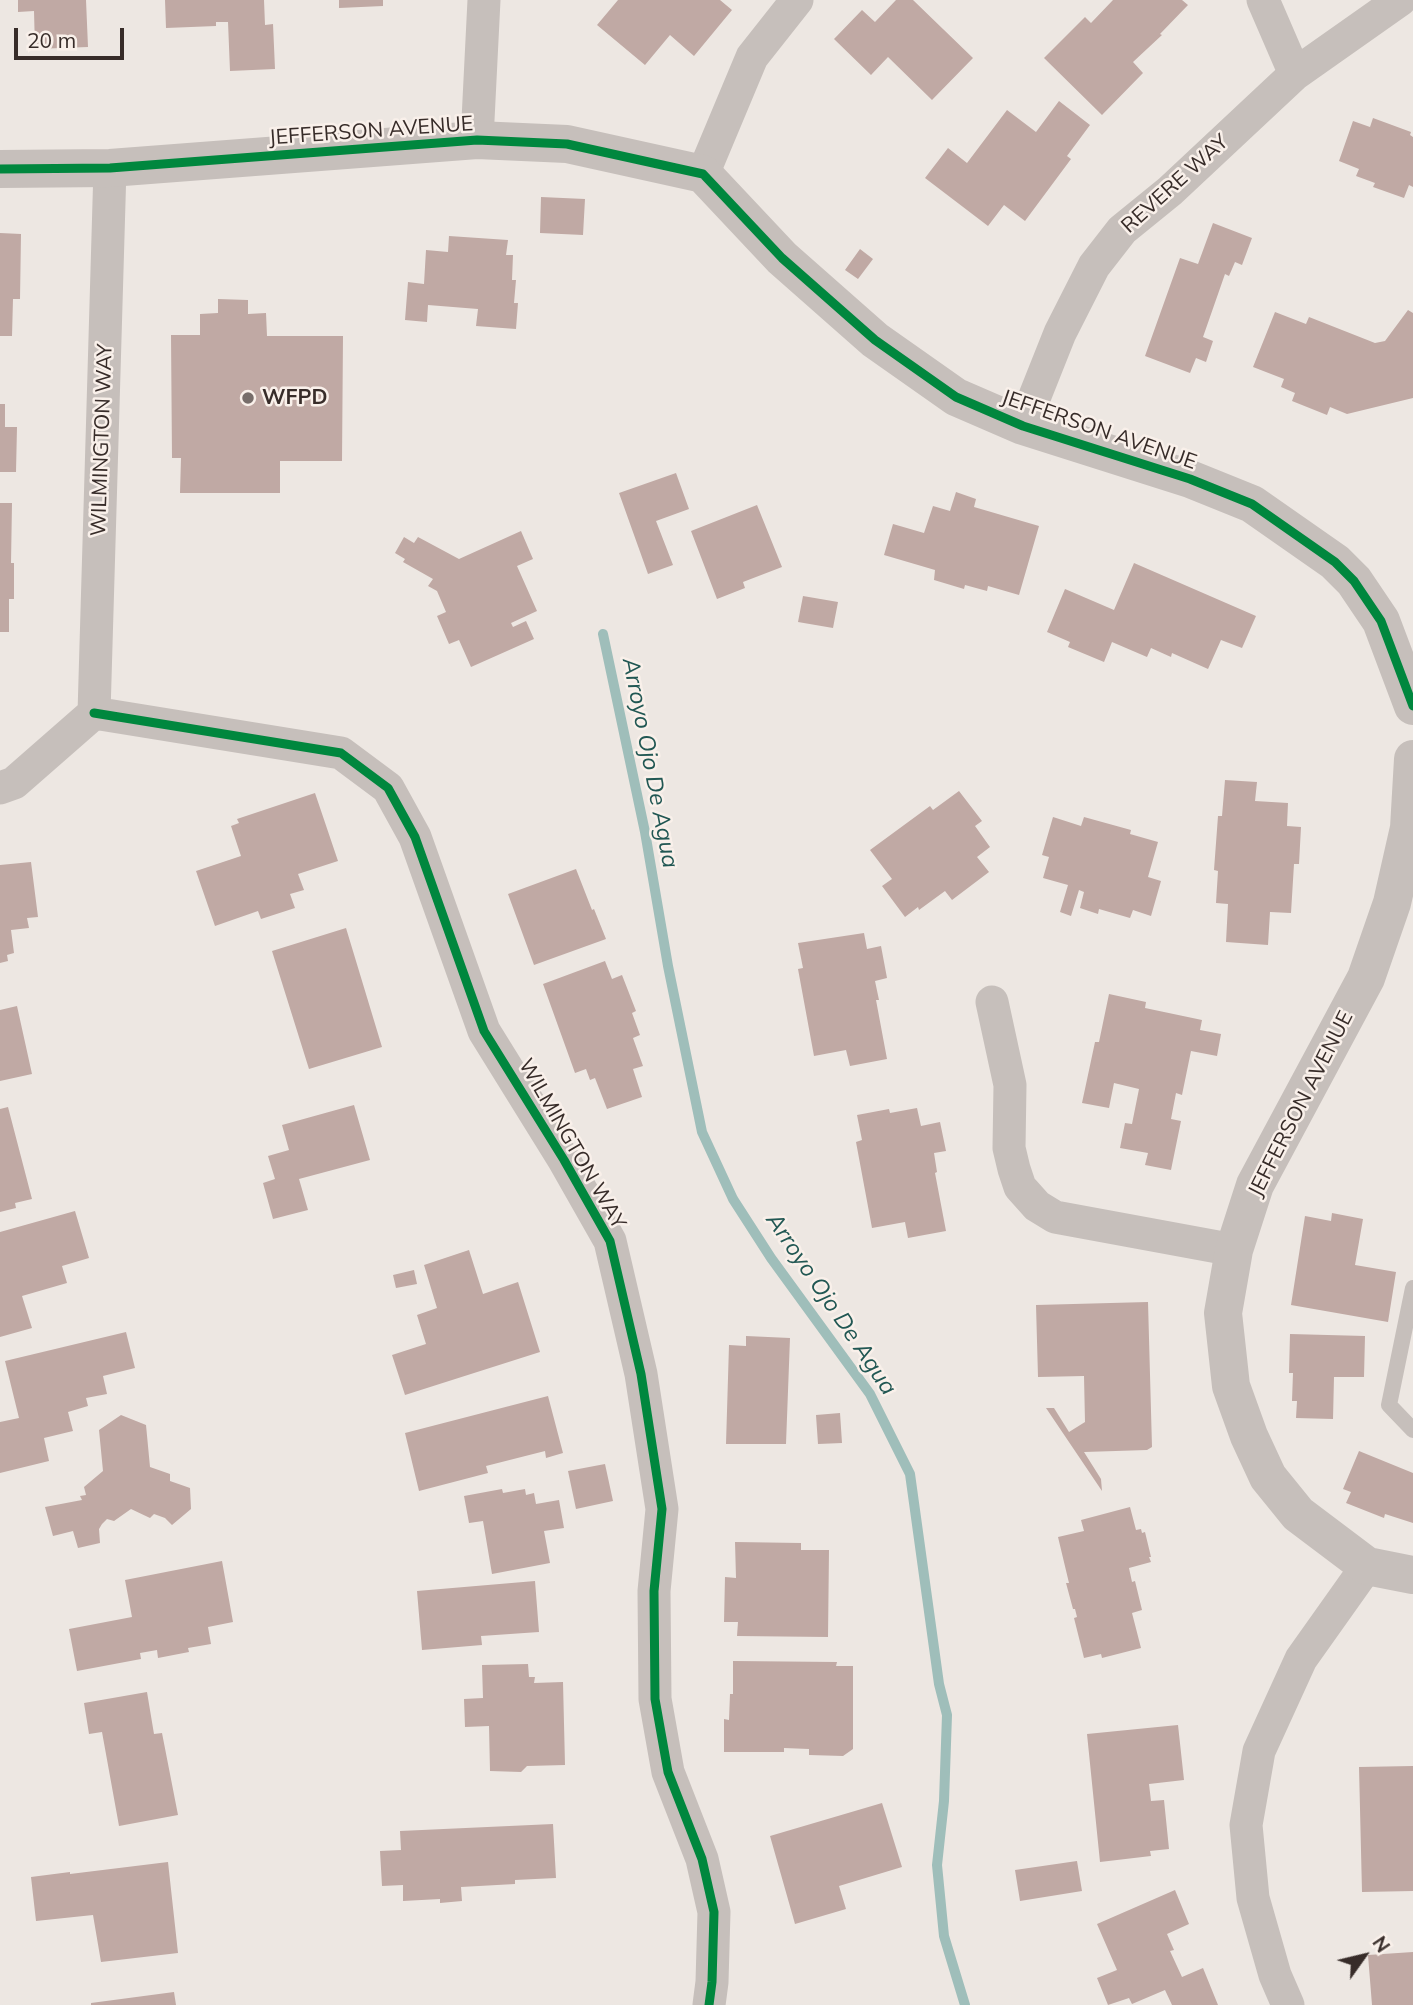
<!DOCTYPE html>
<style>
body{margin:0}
#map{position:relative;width:1413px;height:2005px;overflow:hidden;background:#ede7e2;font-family:Mulish,sans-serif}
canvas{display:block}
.north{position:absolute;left:1329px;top:1921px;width:70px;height:70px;-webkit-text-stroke:5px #f9f0ea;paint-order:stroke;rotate:56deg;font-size:19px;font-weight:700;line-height:28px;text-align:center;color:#372c29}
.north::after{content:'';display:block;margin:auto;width:24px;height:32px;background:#372c29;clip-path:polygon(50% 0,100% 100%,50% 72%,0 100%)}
.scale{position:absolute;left:14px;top:28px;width:110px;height:32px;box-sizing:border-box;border:4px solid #372c29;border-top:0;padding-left:9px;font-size:21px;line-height:24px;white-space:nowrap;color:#372c29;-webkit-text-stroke:5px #f9f0ea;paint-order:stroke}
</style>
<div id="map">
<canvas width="1413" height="2005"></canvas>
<div class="north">N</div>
<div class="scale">20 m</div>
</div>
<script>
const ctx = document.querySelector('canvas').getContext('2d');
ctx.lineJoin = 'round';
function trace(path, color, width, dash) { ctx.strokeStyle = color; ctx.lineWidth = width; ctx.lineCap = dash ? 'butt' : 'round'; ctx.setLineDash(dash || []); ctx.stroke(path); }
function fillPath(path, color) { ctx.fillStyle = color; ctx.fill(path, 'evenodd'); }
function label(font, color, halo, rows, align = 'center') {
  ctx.font = font + ' Mulish,sans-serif'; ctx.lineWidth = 5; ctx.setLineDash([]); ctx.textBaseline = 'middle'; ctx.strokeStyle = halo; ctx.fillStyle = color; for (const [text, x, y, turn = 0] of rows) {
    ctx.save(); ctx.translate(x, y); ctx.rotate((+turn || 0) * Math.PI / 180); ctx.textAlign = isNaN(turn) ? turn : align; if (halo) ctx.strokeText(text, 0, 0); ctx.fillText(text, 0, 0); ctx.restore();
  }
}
trace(new Path2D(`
 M603 634 645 832 668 966 702 1132 733 1199 771 1258 870 1394 910 1474 939 1684 947 1715 944 1801 937 1865 944 1936 965 2005`), '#9fbeba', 10);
fillPath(new Path2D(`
 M18 0H86L88 47 35 49 34 11 18 12Z
 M165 0H264L265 25 273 24 275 69 230 71 228 22H216V26L166 28Z
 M339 0H383V6L339 8Z
 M618 0H720L732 10 694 56 670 35 645 65 597 25Z
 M896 0H913L973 58 932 100 888 57 871 75 834 39 862 10 875 22Z
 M1113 0H1182L1188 5 1160 34 1162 35 1133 62 1143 73 1102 115 1044 58 1085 17 1091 23Z
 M1059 101 1090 125 1067 156 1071 159 1025 221 1004 205 988 226 925 178 948 148 967 163 1007 110 1036 132Z
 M1373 118 1411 132 1410 135 1413 137V187L1409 185 1404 198 1373 187 1375 183 1356 176 1359 169 1339 161 1353 121 1370 127Z
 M541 197 585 199 583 235 540 233Z
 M1213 223 1252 238 1242 265 1235 262 1229 276 1225 274 1203 337 1213 341 1206 362 1196 358 1190 373 1145 356 1180 258 1198 264Z
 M0 233 21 234 20 299H13L12 336H0Z
 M449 236 508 240 506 255H513L512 280H516L514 303H518L516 329 476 326 478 309 428 305 427 322 405 320 408 282 424 284 426 250 448 252Z
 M860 249 873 259 858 279 845 270Z
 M218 299 248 300V314L266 313 267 336H343L342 461H280V493H180L181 458H172L171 335H200V314L218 313Z
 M1408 310 1413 313V398L1347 414 1330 407 1327 415 1292 401 1295 393 1281 387 1284 379 1253 367 1275 312 1306 324 1309 317 1375 343 1385 341Z
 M0 404H5V427H17L16 472H0Z
 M676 473 689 509 656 521 673 565 648 574 619 493Z
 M956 492 976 499 974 507 1039 526 1019 595 988 586 987 591 965 585 964 589 934 580 935 570 884 555 893 524 924 533 933 506 950 511Z
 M0 503H12L11 563H14V599H9V632H0Z
 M757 505 782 567 743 582 745 588 717 599 691 531Z
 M521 531 533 559 517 566 537 611 511 623 513 627 526 621 534 639 471 667 459 640 449 644 437 616 446 612 437 591 428 586 433 579 403 562 405 559 395 553 404 537 414 543 418 537 459 559Z
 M1134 563 1256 616 1242 648 1221 640 1208 669 1172 653 1171 657 1151 648 1147 657 1112 642 1104 662 1068 647 1070 642 1047 632 1065 589 1114 610Z
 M803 596 838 602 833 628 798 622Z
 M1225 780 1257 782 1255 801 1288 803 1287 826 1301 827 1299 864H1294L1291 913 1270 912 1268 945 1226 942 1228 904 1216 903 1218 871 1214 870 1218 816H1222Z
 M959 791 982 821 975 826 990 847 977 857 989 872 952 900 945 891 919 910 918 907 905 917 882 886 892 879 870 850 930 806 933 810Z
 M315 793 338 861 298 874 304 890 290 894 295 908 261 919 258 911 215 926 196 871 241 856 231 826 239 823 237 819Z
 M1053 817 1081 826 1084 817 1131 830 1130 834 1158 842 1148 877 1161 881 1151 916 1133 910 1130 918 1099 909 1098 914 1080 908 1084 892 1079 890 1071 916 1060 912 1068 885 1043 878 1049 857 1042 855Z
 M31 862 38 917 27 918 29 928 11 930 14 953 7 955 8 961 0 963V865Z
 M576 869 592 910 594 909 606 939 534 965 508 894Z
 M346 928 382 1047 309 1069 272 951Z
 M864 933 867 949 881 946 887 978 875 981 879 1000H876L887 1059 850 1066 846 1050 814 1056 798 969 803 968 798 943Z
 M605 961 612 979 622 975 636 1011 632 1013 640 1035 633 1038 643 1066 633 1069 642 1097 607 1109 595 1078 590 1080 586 1069 575 1073 543 984Z
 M1109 994 1146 1002 1145 1008 1202 1020 1200 1030 1221 1034 1217 1056 1191 1051 1182 1095 1176 1093 1171 1119 1181 1121 1171 1170 1145 1165 1148 1153 1120 1148 1125 1123 1132 1124 1139 1089 1114 1083 1109 1108 1082 1103 1095 1042H1099Z
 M17 1006 32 1074 0 1081V1010Z
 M354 1105 370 1160 299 1179 308 1210 273 1219 263 1183 275 1179 268 1156 289 1150 282 1125Z
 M8 1107 32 1199 15 1203 16 1208 0 1212V1109Z
 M917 1108 921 1126 940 1122 946 1151 934 1153 937 1172 935 1173 946 1231 908 1238 905 1222 872 1228 856 1142 862 1140 857 1115 889 1109 890 1113Z
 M75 1211 89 1258 62 1266 67 1283 22 1296 32 1328 0 1337V1232Z
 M1332 1213 1363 1219 1355 1265 1396 1272 1388 1322 1291 1305 1305 1216 1331 1221Z
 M469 1250 483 1294 518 1282 540 1352 405 1395 392 1355 426 1344 417 1315 437 1308 424 1265Z
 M414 1270 417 1284 396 1288 393 1275Z
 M1148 1302 1152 1447 1147 1450 1084 1452 1101 1479 1102 1491 1046 1408H1054L1069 1432 1085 1422 1084 1376 1038 1377 1036 1305Z
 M126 1332 135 1368 103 1376 107 1394 86 1398 88 1406 68 1412 73 1431 44 1438 49 1461 0 1473V1422L19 1418 5 1361Z
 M1290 1334 1365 1336 1364 1377H1334L1333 1419 1296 1418 1297 1401H1292L1293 1373H1289Z
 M746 1336 790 1338 786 1444H726L729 1345 746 1346Z
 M548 1396 563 1453 546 1458 545 1451 486 1466 488 1473 419 1491 405 1433Z
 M840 1413 842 1443 818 1444 816 1415Z
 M121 1415 146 1425 150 1467 170 1474V1481L190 1488 191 1509 172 1525 165 1518 154 1514 150 1518 131 1509 114 1521 107 1519 102 1524 99 1529 100 1543 78 1548 73 1531 53 1536 45 1507 82 1500 80 1496 86 1495 84 1487 103 1471 99 1430Z
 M1359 1451 1413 1473V1523L1385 1514 1384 1518 1346 1503 1351 1492 1343 1489Z
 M605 1464 613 1501 576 1509 568 1471Z
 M502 1489 503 1493 525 1489 526 1495 534 1493 536 1504 559 1500 564 1528 544 1531 550 1563 492 1574 483 1521 469 1523 464 1496Z
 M1130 1507 1136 1530 1141 1529 1142 1533 1145 1532 1151 1557H1149L1151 1562 1129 1568 1132 1582 1135 1581 1142 1610 1132 1613 1141 1648 1102 1658 1101 1654 1084 1658 1074 1618 1077 1617 1075 1609H1073L1066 1583H1069L1058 1537 1084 1531 1081 1520Z
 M735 1542 801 1543V1550H829L828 1637 737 1636 738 1622H724L725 1577 736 1578Z
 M222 1561 233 1622 208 1627 211 1644 188 1648 189 1652 158 1658 157 1650 140 1653 141 1659 77 1671 69 1629 132 1617 125 1580Z
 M535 1581 539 1632 481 1636 482 1645 422 1650 417 1591Z
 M733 1661 837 1662 836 1666H853V1749L843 1756 809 1755V1749L784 1748V1752H724V1719L729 1720 730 1694H733Z
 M528 1664 529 1677H535L534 1683 563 1682 565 1765 527 1766 521 1772 490 1771 489 1726 465 1727 464 1699 483 1698 482 1665Z
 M147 1692 154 1734 162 1733 178 1815 119 1826 102 1732 89 1734 84 1703Z
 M1178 1725 1184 1780 1149 1784 1151 1801 1164 1800 1169 1849 1150 1851 1151 1856 1100 1862 1087 1734Z
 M1413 1766V1891L1362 1892 1359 1767Z
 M882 1803 902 1867 839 1886 846 1909 795 1924 770 1836Z
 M553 1824 556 1878 515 1880V1884L461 1887 462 1901 440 1903V1899L403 1901V1885L382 1886 380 1851 401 1850 400 1831Z
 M1077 1861 1082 1891 1020 1901 1015 1870Z
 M168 1862 178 1953 101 1962 93 1915 36 1921 31 1877 70 1872V1874Z
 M1175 1890 1189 1924 1167 1934 1174 1950 1170 1951 1182 1977 1203 1968 1218 2005H1172L1165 1990 1132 2004 1129 1998 1108 2005 1097 1978 1117 1970 1097 1924Z
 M1413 1952V2005H1372L1368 1955Z
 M174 1992 176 2005H91V2003Z`), '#c0a9a4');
trace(new Path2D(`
 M1413 1288 1389 1405 1413 1430`), '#c6bfbb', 16);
trace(new Path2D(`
 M1263 0 1295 74
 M477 140 484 0
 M703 174 752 57 797 0
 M1023 426 1060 333 1094 266 1122 230 1170 191 1295 74 1400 0
 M94 713 341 753 388 788 415 837 484 1031 564 1160 610 1241 641 1374 662 1509 654 1591 655 1699 668 1772 702 1859 714 1912 712 1982 709 2005
 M0 788 14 783 94 713 110 168
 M992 1002 1010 1085 1009 1148 1014 1169 1020 1187 1037 1206 1055 1217 1234 1250
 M1288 2005 1275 1975 1253 1898 1246 1825 1259 1751 1301 1659 1367 1566`), '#c6bfbb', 33);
trace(new Path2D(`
 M0 169 110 168 477 140 567 144 703 174 782 258 875 340 956 397 1023 426 1190 479 1252 504 1335 562 1354 581 1381 621 1413 706
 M1413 759 1409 828 1392 903 1366 978 1255 1185 1234 1250 1223 1313 1231 1386 1249 1436 1268 1477 1298 1514 1367 1566 1413 1575`), '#c6bfbb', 38);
trace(new Path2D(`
 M0 169 110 168 477 140 567 144 703 174 782 258 875 340 956 397 1023 426 1190 479 1252 504 1335 562 1354 581 1381 621 1413 706
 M94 713 341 753 388 788 415 837 484 1031 564 1160 610 1241 641 1374 662 1509 654 1591 655 1699 668 1772 702 1859 714 1912 712 1982 709 2005`), '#00873e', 9);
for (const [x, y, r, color] of [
 [248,398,7,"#776d6a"]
]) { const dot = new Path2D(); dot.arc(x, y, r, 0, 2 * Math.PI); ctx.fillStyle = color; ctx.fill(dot); trace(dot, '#f9f0ea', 2.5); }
label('21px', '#372c29', '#f9f0ea', [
 ["JEFFERSON AVENUE",371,131,-4],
 ["REVERE WAY",1175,184,-42],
 ["JEFFERSON AVENUE",1099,430,19],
 ["WILMINGTON WAY",102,440,-88],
 ["JEFFERSON AVENUE",1301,1104,-63],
 ["WILMINGTON WAY",572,1144,60]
]);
label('bold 21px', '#372c29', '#f9f0ea', [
 ["WFPD",262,398]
], 'left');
label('italic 23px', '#215753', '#f9f0ea', [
 ["Arroyo Ojo De Agua",650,763,79],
 ["Arroyo Ojo De Agua",831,1304,56]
]);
</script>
